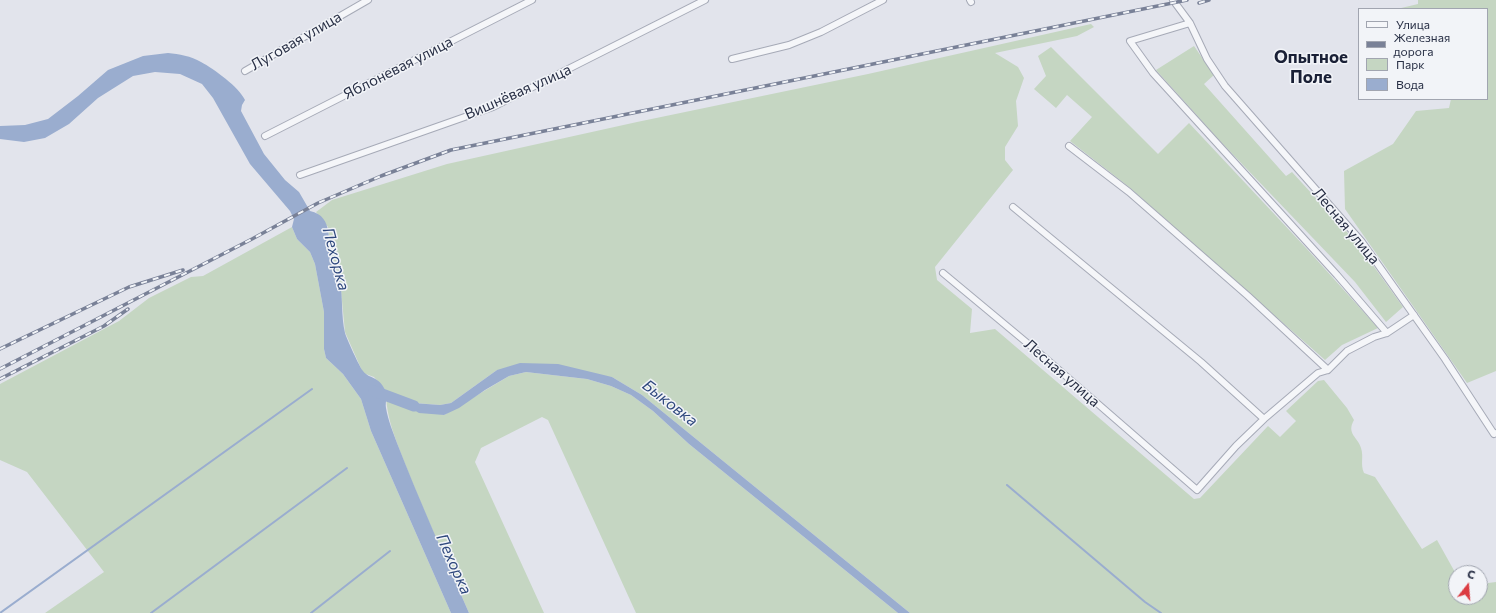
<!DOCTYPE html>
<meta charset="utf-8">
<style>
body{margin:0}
#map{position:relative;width:1496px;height:613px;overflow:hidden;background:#e2e4ec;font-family:Commissioner,sans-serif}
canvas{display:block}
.legend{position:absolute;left:1358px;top:8px;width:130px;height:92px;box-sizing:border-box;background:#f2f4f8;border:1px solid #a1a5b0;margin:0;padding:5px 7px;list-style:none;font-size:12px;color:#282f45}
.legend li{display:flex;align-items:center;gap:8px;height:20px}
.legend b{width:20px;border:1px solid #a1a5b0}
.north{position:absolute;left:1448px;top:565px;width:40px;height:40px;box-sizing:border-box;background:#f2f4f8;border:1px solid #a1a5b0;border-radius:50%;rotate:17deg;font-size:11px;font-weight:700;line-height:16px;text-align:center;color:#282f45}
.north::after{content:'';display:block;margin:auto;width:14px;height:18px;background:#db3c42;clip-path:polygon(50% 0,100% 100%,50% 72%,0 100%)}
</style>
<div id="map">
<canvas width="1496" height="613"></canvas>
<ul class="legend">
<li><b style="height:5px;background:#f5f6f9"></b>Улица</li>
<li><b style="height:5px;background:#798197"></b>Железная дорога</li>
<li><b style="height:11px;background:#c5d6c2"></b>Парк</li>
<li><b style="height:11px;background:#9aadcf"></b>Вода</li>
</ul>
<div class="north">С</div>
</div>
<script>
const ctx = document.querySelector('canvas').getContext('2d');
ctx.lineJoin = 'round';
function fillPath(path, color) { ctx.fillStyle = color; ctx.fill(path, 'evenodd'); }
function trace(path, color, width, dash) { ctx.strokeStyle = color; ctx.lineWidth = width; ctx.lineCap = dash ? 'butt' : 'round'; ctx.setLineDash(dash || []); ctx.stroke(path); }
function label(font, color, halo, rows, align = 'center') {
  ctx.font = font + ' Commissioner,sans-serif'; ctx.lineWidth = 3; ctx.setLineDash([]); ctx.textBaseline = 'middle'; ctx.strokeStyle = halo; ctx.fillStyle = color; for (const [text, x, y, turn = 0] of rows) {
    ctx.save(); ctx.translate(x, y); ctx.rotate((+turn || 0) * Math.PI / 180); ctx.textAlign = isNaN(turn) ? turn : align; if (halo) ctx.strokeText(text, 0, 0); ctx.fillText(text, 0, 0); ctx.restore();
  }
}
fillPath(new Path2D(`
 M1418 0H1496V371L1467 383 1345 209 1344 171 1393 144 1416 111 1449 108 1451 99H1487V9H1397L1418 4Z
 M1091 24 1094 27 1077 36 995 53 1018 67 1024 78 1016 101 1018 126 1005 147V160L1013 170 935 267 937 280 972 309 970 333 995 329 1194 499 1200 498 1268 426 1280 437 1296 421 1286 411 1318 381 1324 380 1347 408 1354 420C1346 434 1358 437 1361 448 1364 457 1360 464 1364 473L1375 477 1422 549 1437 540 1456 574V597H1480V584L1496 582V613H910L642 395 612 377 497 370 451 403 440 405 401 402 444 415 509 376 526 372 587 379 611 386 631 395 653 411 689 444 898 613H636L548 420 542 417 481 448 475 462 544 613H469C448 564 425 515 405 464 396 439 386 419 386 391L374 377 363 373 345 332 340 280 332 263 328 227 316 212 332 200 447 164 637 122 868 74Z
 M1194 46 1214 75 1204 84 1286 176 1292 172 1357 243 1403 307 1386 322 1355 282 1220 141 1156 70Z
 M1051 47 1158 154 1189 123 1307 249 1378 328 1342 345 1325 360 1129 187 1070 141 1092 117 1067 95 1056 108 1034 89 1046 76 1038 56Z
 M292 227 297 239 310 252 315 264 324 312V349L326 358 343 374 361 399 371 431 451 613H45L104 572 27 472 0 460V384L119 321 149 298 191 277 203 276Z`), '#c5d6c2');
fillPath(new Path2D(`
 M168 53C179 54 191 56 201 62 214 69 239 87 245 100L242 105 241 111 264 154 285 180 299 192 310 211C335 216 327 245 331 262 333 269 339 275 340 282 343 298 341 316 345 333 346 337 360 368 363 371 369 379 379 376 385 390 388 395 385 402 386 408 388 420 393 432 397 443 419 500 445 557 469 613H451L371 431 361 399 343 374 326 358 324 349V312L315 264 310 252 297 239 292 227 294 219 290 211 250 164 213 98 202 84 180 74 155 72 133 76 98 98 69 124 45 138 24 142 0 139V126L25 125 48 119 78 96 108 70 143 56Z
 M520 363 558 364 612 377 642 395 910 613H898L689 444 653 411 631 395 611 386 587 379 526 372 509 376 485 390 459 408 444 415 419 413 400 402 440 405 451 403 497 370Z`), '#9aadcf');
trace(new Path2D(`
 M1007 485 1145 602 1161 613
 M0 613 312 389
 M151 613 347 468
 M311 613 390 551`), '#9aadcf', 2);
trace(new Path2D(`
 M374 391 414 406`), '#9aadcf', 11);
const minor = new Path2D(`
 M970 0 971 2
 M1173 0 1190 23 1207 59 1225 86 1362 242 1445 359 1494 434 1496 433
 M1190 23 1130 41 1153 73 1337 275 1387 333
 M732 59 789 45 821 32 883 0
 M245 71 368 0
 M265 136 532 0
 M1069 146 1129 192 1248 296 1328 370
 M300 175 493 107 705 0
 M1013 207 1201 362 1264 419
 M943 273 1044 357 1197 490 1236 446 1264 419 1318 373 1328 370 1347 351 1374 337 1387 333 1414 315`);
trace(minor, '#a6aab7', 8);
trace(minor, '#f5f6f9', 6);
const rail = new Path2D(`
 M1199 3 1209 0
 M0 349 129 287 183 270
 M0 369 252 239 318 203 381 176 451 150 1187 0
 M0 379 104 326 128 309`);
trace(rail, '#798197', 3.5);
trace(rail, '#f2f4f8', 2, [6]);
label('15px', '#282f45', '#f2f4f8', [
 ["Луговая улица",296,41,-30],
 ["Яблоневая улица",398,68,-27],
 ["Вишнёвая улица",518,92,-24],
 ["Лесная улица",1346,226,50],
 ["Лесная улица",1062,373,41]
]);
label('italic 16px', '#2e487d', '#f2f4f8', [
 ["Пехорка",336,259,75],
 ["Быковка",670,403,38],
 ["Пехорка",454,564,66]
]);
label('bold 17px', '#1a2036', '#f2f4f8', [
 ["Опытное",1311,57],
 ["Поле",1311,77]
]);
</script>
